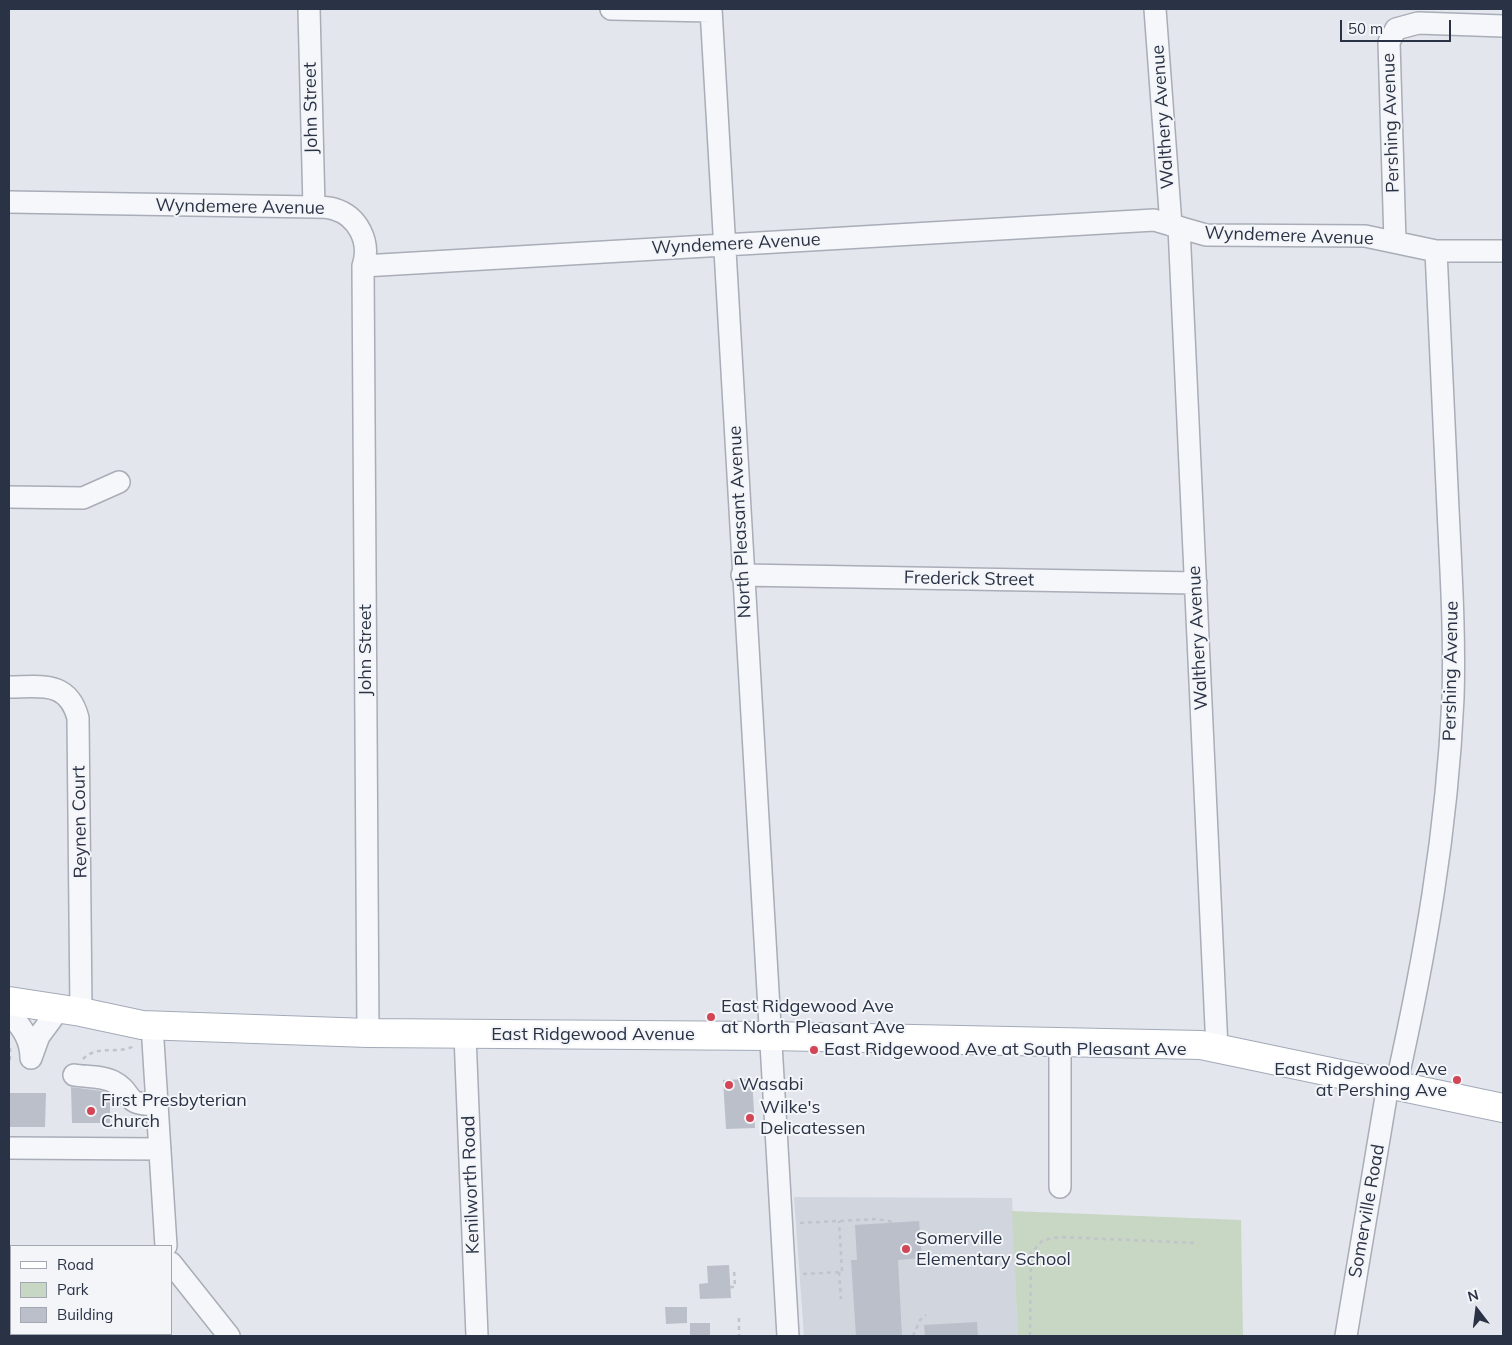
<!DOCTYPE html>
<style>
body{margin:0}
#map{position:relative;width:1512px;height:1345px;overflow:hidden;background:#e3e6ec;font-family:Mulish,sans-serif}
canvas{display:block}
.frame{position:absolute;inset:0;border:10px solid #2a3345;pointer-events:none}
.legend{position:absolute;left:10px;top:1245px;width:162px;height:90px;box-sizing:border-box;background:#f3f5f9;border:1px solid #a3a7b1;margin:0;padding:6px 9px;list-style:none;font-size:15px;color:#2a3345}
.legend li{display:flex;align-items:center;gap:10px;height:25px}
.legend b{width:25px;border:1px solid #a3a7b1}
.north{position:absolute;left:1452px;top:1285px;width:50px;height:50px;-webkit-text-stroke:4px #f3f5f9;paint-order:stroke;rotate:345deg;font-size:14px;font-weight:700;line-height:20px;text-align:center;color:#2a3345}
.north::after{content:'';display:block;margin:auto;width:18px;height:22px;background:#2a3345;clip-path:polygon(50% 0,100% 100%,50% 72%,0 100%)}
.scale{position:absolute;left:1340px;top:20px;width:111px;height:22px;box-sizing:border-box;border:2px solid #2a3345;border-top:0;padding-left:6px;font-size:15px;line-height:18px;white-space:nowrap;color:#2a3345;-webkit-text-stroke:4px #f3f5f9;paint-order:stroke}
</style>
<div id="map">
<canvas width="1512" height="1345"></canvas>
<div class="frame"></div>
<ul class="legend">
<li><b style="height:6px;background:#fff"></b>Road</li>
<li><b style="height:14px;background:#c8d6c4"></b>Park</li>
<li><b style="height:14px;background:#babfca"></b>Building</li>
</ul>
<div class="north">N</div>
<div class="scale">50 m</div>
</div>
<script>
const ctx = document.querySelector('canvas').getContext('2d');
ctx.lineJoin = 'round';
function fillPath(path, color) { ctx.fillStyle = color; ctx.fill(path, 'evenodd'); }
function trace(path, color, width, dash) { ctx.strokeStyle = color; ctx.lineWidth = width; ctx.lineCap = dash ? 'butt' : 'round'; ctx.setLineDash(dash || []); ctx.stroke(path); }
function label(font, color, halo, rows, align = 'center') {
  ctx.font = font + ' Mulish,sans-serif'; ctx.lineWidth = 4; ctx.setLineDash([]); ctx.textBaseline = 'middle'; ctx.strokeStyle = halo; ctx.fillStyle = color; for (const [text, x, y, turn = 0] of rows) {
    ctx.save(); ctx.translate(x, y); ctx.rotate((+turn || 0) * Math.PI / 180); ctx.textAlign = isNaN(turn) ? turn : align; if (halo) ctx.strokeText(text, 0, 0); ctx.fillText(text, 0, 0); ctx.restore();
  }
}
fillPath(new Path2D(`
 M794 1197 1012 1198 1018 1336H804Z`), '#d1d5de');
fillPath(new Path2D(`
 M1012 1211 1241 1220 1243 1336H1018Z`), '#c8d6c4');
fillPath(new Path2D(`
 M752 1079 755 1128 726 1129 723 1080Z
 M71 1087 102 1091 110 1094V1123H72Z
 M9 1093H46L45 1127H9Z
 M919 1221 922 1258 898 1260 902 1336H856L851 1260H857L855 1225Z
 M729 1265 731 1298 700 1299 699 1284 708 1283 707 1266Z
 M665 1307H687V1323L666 1324Z
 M977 1322 978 1336H925L924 1325Z
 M690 1323H710V1336H690Z`), '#babfca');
const minor = new Path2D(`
 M309 9 314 207
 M611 9 711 11
 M711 9 788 1336
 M1155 9 1171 225
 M9 202 314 207C320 207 328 207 334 209 358 216 371 242 363 266L368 1033
 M1179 227 1217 1049
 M1395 242 1389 42 1396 29 1418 23 1503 26
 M363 266 1154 220 1206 235 1365 236 1436 251H1503
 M9 497 83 498 119 482
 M742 575 1196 583
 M9 687C41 687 68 680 78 718L81 1012
 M9 1012C21 1027 31 1038 31 1058
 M152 1025 166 1246
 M465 1035 477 1336
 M31 1058 39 1036 59 1009
 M74 1075C86 1077 103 1076 114 1082 136 1094 120 1104 157 1105
 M1396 1086C1425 956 1447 832 1453 698 1455 635 1451 572 1448 509 1444 423 1440 337 1436 251
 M9 1148 160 1149
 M1060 1187V1042
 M171 1263 229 1336
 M1346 1336 1388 1085`);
const major = new Path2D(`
 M9 1001 81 1012 142 1025 368 1033 770 1036 1201 1045 1503 1108`);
trace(minor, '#a8adb7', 24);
trace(major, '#a2aab8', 30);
trace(new Path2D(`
 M10 1048V1059H14
 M83 1059C98 1044 117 1055 134 1046
 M800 1223 876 1219 894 1222
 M839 1272 841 1299
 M803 1274 842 1272 839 1221
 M730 1287H735L734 1269
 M739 1318V1336
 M913 1336 920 1320 926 1315
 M1030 1336 1031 1253 1043 1240 1060 1237 1198 1243`), '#c1c4cb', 2.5, [4, 4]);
trace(minor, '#f6f7fa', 21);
trace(major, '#fff', 28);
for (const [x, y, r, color] of [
 [711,1017,5,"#d34656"],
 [814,1050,5,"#d34656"],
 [1457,1080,5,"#d34656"],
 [729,1085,5,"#d34656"],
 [91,1111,5,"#d34656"],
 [750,1118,5,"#d34656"],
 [906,1249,5,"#d34656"]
]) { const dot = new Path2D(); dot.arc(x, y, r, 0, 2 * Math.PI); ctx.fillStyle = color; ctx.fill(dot); trace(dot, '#f3f5f9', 2); }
label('18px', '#2a3345', '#f3f5f9', [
 ["John Street",311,108,-91],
 ["Walthery Avenue",1163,117,-94],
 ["Pershing Avenue",1391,123,-92],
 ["Wyndemere Avenue",240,207,1],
 ["Wyndemere Avenue",1289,236,2],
 ["Wyndemere Avenue",736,244,-3],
 ["North Pleasant Avenue",740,522,-93],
 ["Frederick Street",969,579,1],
 ["Walthery Avenue",1198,638,-93],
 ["John Street",366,650,-90],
 ["Pershing Avenue",1451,671,-89],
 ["Reynen Court",80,822,-91],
 ["East Ridgewood Avenue",593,1035],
 ["Kenilworth Road",471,1185,-92],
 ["Somerville Road",1367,1211,-80]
]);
label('18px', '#2a3345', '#f3f5f9', [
 ["East Ridgewood Ave",721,1007],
 ["at North Pleasant Ave",721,1028],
 ["East Ridgewood Ave at South Pleasant Ave",824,1050],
 ["East Ridgewood Ave",1447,1070,"right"],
 ["at Pershing Ave",1447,1091,"right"],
 ["Wasabi",739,1085],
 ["First Presbyterian",101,1101],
 ["Church",101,1122],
 ["Wilke's",760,1108],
 ["Delicatessen",760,1129],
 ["Somerville",916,1239],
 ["Elementary School",916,1260]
], 'left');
</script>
